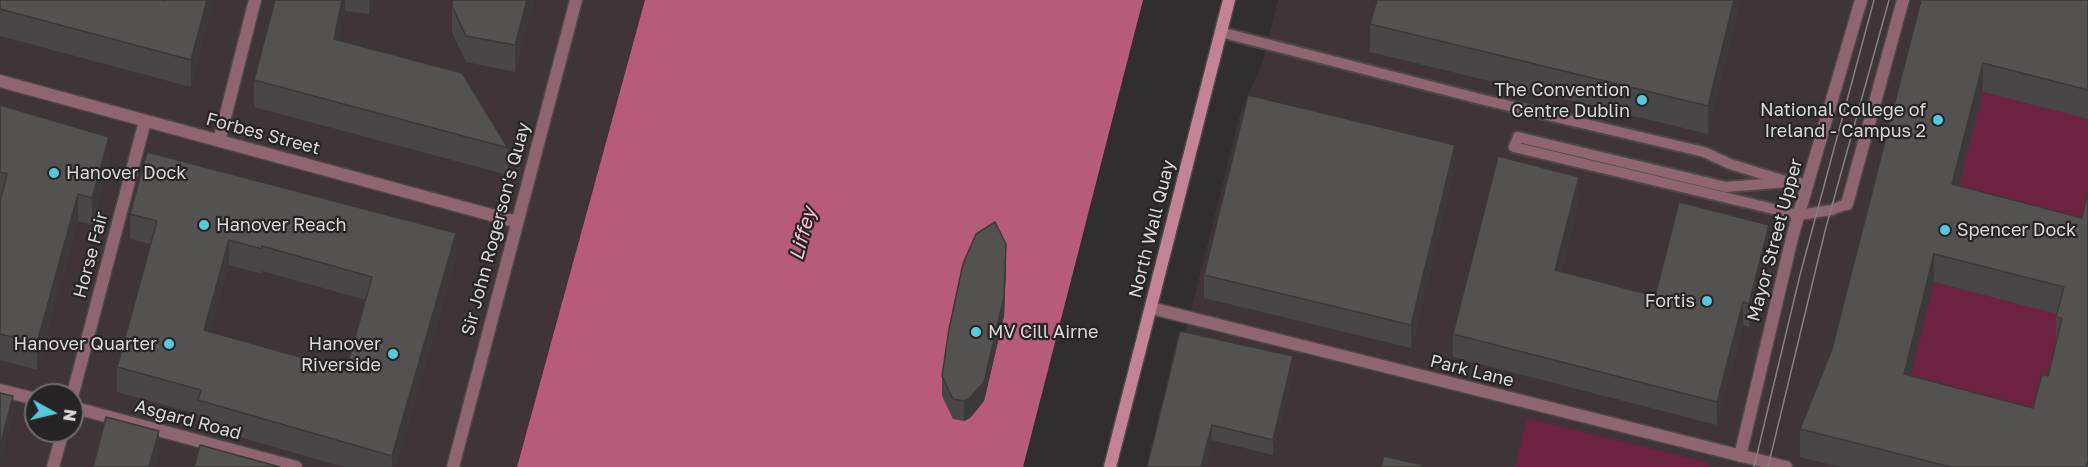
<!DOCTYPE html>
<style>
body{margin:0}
#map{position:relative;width:2088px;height:467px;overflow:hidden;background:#312e2f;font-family:"Golos Text",sans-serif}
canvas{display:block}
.north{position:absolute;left:24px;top:383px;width:60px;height:60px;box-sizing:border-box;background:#272425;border:2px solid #6f6c6d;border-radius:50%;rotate:98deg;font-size:16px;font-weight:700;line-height:24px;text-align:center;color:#dad7d8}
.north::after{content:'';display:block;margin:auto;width:21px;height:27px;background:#54cadd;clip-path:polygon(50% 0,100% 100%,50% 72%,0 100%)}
</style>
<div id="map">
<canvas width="2088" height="467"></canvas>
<div class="north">N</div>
</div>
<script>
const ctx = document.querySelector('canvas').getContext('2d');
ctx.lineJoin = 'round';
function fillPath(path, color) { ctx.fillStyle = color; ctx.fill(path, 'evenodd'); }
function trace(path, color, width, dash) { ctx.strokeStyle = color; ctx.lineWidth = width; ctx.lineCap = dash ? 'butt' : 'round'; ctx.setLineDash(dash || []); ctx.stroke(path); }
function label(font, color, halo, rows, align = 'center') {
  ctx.font = font + ' "Golos Text",sans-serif'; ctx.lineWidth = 4.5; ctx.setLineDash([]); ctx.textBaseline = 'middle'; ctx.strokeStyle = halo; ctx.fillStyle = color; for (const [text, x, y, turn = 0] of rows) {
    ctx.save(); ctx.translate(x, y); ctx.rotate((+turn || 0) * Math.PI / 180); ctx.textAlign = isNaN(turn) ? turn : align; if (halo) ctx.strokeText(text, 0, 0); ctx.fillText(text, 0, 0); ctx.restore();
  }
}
fillPath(new Path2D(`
 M0 0H645L517 467H0ZM36 395H72V431H36Z
 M1278 0H2088V467H1152L1241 111 1263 61Z`), '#3f3437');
fillPath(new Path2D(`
 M1983 92 2088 119V221L1952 213Z
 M1934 282 2082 320 2036 424 1904 403Z
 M1527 418 1709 463 1708 467H1515Z`), '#6d2340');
fillPath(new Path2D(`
 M645 0H1143L1023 467H517Z`), '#b85b7b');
const service = new Path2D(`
 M1220 32 1484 100 1704 152 1730 164 1785 181
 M1808 184 1788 182 1726 187 1518 137 1514 147 1799 215 1831 210 1847 204`);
const minor = new Path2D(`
 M0 81 517 222
 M219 141 255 0
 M1847 204 1903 0
 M1151 308 1786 467
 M0 390 36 399
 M72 397 145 121
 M72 407 296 467
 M1740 456 1793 234 1861 0
 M53 467 63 431
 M453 467 576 0`);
const secondary = new Path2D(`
 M1110 467 1229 0`);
trace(service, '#4c494a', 14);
trace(minor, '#4c494a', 15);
trace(secondary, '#4c494a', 15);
trace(service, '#8e6571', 10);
trace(minor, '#8e6571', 12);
trace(secondary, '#c48296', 12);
trace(new Path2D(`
 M1754 467 1800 275 1874 0
 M1768 467 1825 231 1889 0`), '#838081', 1.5);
fillPath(new Path2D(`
 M0 0 164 1V0H214L191 87 0 36Z
 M275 0H373L369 14 345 11 339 41 508 148V175L254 107V80Z
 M534 0 515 72 466 62 452 32V6Z
 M1377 0H1741L1708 134 1370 52V24Z
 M1921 0H2088V119L1983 92 1959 186 2082 218 2088 467H1839L1800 457V429L1832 349ZM1934 282 2057 314 2056 317V342L2048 376 2033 408 1910 376Z
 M0 105 109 164 92 225 78 221 37 370 0 360Z
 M1455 168 1411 348 1204 298V275Z
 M1579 200 1561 272 1655 296 1769 248 1749 327 1743 325 1717 425 1453 357V334Z
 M130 214 456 258 396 467H343L198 425V414L117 392V367L151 244 130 239ZM229 265 262 274V271L366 300 346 370 210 332Z
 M1006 264 1004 316 984 401 970 418 964 421 953 419 942 396V376Z
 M1293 372 1273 455 1212 440 1205 467H1147Z`), '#484646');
fillPath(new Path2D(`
 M207 0H214L191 87V60Z
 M342 0H345V11L334 66V39Z
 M369 0H373L369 14Z
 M527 0H534L515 72V45Z
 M1734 0H1741L1708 134V106Z
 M1983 63V92L1952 213V184Z
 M109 137V164L92 225V198Z
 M1455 145V168L1411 348V325Z
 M1579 177V200L1555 293V270Z
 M78 194V221L37 370V343Z
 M1769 225V248L1749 327V304Z
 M456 233V258L396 467H392V456Z
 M229 240V265L204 355V330Z
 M1006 244V264L1004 316 984 401 970 418 964 421V401Z
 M1934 254V282L1904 403V374Z
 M1743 302V325L1717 425V402Z
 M1293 356V372L1273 455V440Z
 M13 396V420L0 467V446Z
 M1212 425V440L1205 467H1201Z
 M159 431V458L156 467H149Z`), '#3b3939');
const building = new Path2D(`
 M0 0H161L164 1V0H207L191 60 0 9Z
 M275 0H342L334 39 462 73 508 148 254 80Z
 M453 0H527L515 45 466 36 452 6Z
 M1377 0H1734L1708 106 1370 24Z
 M1921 0H2088V90L1983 63 1952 184 2082 218 2088 192V461L2086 467H1951L1800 429 1832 349ZM1934 254 2064 287 2056 317 2062 318 2048 376 2042 374 2033 408 1904 374Z
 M1248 95 1455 145 1411 325 1204 275Z
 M0 105 109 137 92 198 78 194 37 343 0 334V201L7 174 0 172Z
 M147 152 456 233 392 456 198 400 201 390 117 367 157 221 130 214ZM229 240 262 249V246L372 277 346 370 204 330Z
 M1498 156 1579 177 1555 270 1655 296 1679 202 1769 225 1749 304 1743 302 1717 402 1453 334Z
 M995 222 1006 244 1004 297 984 382 970 398 964 401 953 399 942 376 949 329 963 264 976 234Z
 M1180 331 1293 356 1273 440 1212 425 1201 467H1147Z
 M0 393 13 396 0 446Z
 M106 417 159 431 149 467H93Z
 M200 445 280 467H194Z
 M1384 456 1422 465 1421 467H1381Z`);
fillPath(building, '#545151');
trace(building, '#3b3939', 1.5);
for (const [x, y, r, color] of [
 [1642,100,6,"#54cadd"],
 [1938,120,6,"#54cadd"],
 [54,173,6,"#54cadd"],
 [204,225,6,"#54cadd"],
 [1945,230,6,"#54cadd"],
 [1707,301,6,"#54cadd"],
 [976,332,6,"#54cadd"],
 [169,344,6,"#54cadd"],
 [393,354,6,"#54cadd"]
]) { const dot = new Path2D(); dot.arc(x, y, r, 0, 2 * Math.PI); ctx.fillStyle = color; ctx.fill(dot); trace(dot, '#272425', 2); }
label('18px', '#dad7d8', '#272425', [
 ["The Convention",1630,90],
 ["Centre Dublin",1630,111],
 ["National College of",1926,110],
 ["Ireland - Campus 2",1926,131],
 ["Hanover Dock",66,173,"left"],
 ["Hanover Reach",216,225,"left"],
 ["Spencer Dock",1957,230,"left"],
 ["Fortis",1695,301],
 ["MV Cill Airne",988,332,"left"],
 ["Hanover Quarter",157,344],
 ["Hanover",381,344],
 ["Riverside",381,365]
], 'right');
label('18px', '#dad7d8', '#272425', [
 ["Forbes Street",263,134,15],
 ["Sir John Rogerson's Quay",496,229,-75],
 ["North Wall Quay",1152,229,-76],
 ["Mayor Street Upper",1775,240,-75],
 ["Horse Fair",91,255,-75],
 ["Park Lane",1472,371,14],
 ["Asgard Road",188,420,15]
]);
label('italic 20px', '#f7c3d1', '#272425', [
 ["Liffey",803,234,-75]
]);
</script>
